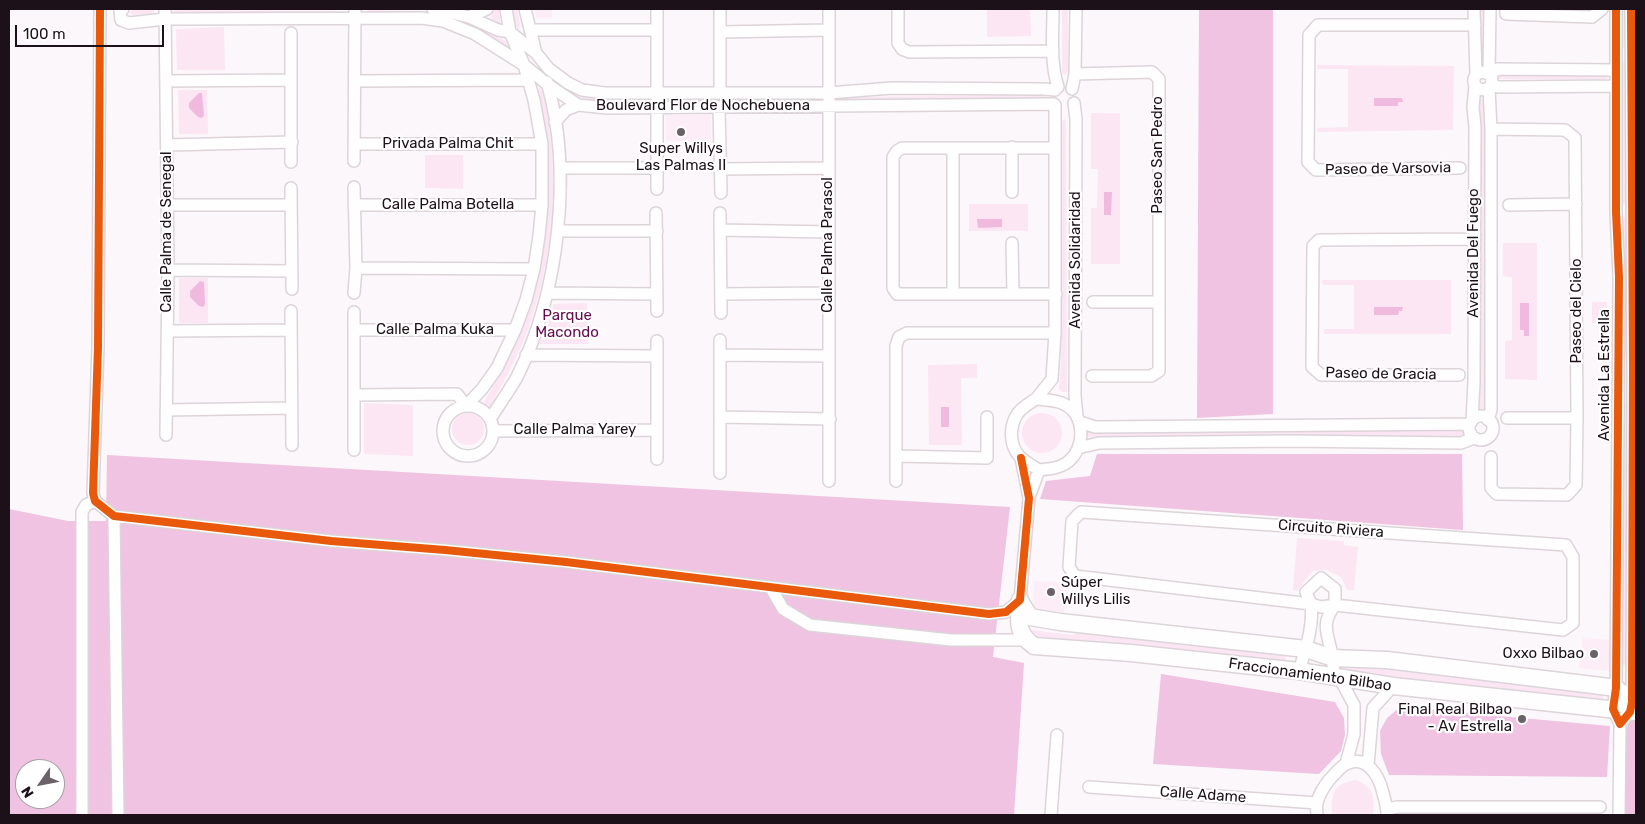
<!DOCTYPE html>
<meta charset="utf-8">
<style>
body{margin:0}
#map{position:relative;width:1645px;height:824px;overflow:hidden;background:#fcf7fa;font-family:Rubik,sans-serif}
canvas{display:block}
.frame{position:absolute;inset:0;border:10px solid #1d1119;pointer-events:none}
.north{position:absolute;left:15px;top:759px;width:50px;height:50px;box-sizing:border-box;background:#fff;border:1px solid #a5a0a3;border-radius:50%;rotate:237deg;font-size:14px;font-weight:700;line-height:20px;text-align:center;color:#1d1119}
.north::after{content:'';display:block;margin:auto;width:18px;height:22px;background:#6b6268;clip-path:polygon(50% 0,100% 100%,50% 72%,0 100%)}
.scale{position:absolute;left:15px;top:25px;width:149px;height:22px;box-sizing:border-box;border:2px solid #1d1119;border-top:0;padding-left:6px;font-size:15px;line-height:18px;white-space:nowrap;color:#1d1119;-webkit-text-stroke:4px #fff;paint-order:stroke}
</style>
<div id="map">
<canvas width="1645" height="824"></canvas>
<div class="frame"></div>
<div class="north">N</div>
<div class="scale">100 m</div>
</div>
<script>
const ctx = document.querySelector('canvas').getContext('2d');
ctx.lineJoin = 'round';
function fillPath(path, color) { ctx.fillStyle = color; ctx.fill(path, 'evenodd'); }
function trace(path, color, width, dash) { ctx.strokeStyle = color; ctx.lineWidth = width; ctx.lineCap = dash ? 'butt' : 'round'; ctx.setLineDash(dash || []); ctx.stroke(path); }
function label(font, color, halo, rows, align = 'center') {
  ctx.font = font + ' Rubik,sans-serif'; ctx.lineWidth = 4.5; ctx.setLineDash([]); ctx.textBaseline = 'middle'; ctx.strokeStyle = halo; ctx.fillStyle = color; for (const [text, x, y, turn = 0] of rows) {
    ctx.save(); ctx.translate(x, y); ctx.rotate((+turn || 0) * Math.PI / 180); ctx.textAlign = isNaN(turn) ? turn : align; if (halo) ctx.strokeText(text, 0, 0); ctx.fillText(text, 0, 0); ctx.restore();
  }
}
fillPath(new Path2D(`
 M534 9H552V18H537Z
 M665 115H711V141H666Z
 M1034 581 1068 583 1064 613 1033 609Z
 M1583 638 1610 640 1609 671 1579 668Z`), '#fdedf7');
fillPath(new Path2D(`
 M495 9H499L501 24 490 18Z
 M511 9H517L520 24 519 32 514 23Z
 M987 9H1030L1031 36 987 37Z
 M1062 9H1068V72L1065 75 1062 73Z
 M1480 9H1485V57L1483 59 1480 55Z
 M1620 9H1625V46L1623 49 1620 46Z
 M133 10H154V14L133 15 129 12Z
 M175 10 340 11 347 13H171Z
 M368 10 423 11 446 15 504 40 510 45 508 48 474 31 370 13Z
 M224 27 225 70H177L176 29Z
 M1623 61 1626 63 1627 202 1623 205 1621 203V63Z
 M1317 65 1454 66 1453 130 1317 132V128L1348 127V69H1317Z
 M1498 76H1605L1608 78 1606 79H1498L1496 77Z
 M556 80C564 86 573 93 583 96 600 102 623 98 642 98L647 100 642 103H603L582 102 550 81Z
 M540 87C549 98 550 124 551 138 557 204 550 270 527 332 517 358 503 383 490 407L484 408V402L505 365 522 330 531 299 544 235 548 205V156L544 116 537 92Z
 M178 90H207L208 134H179Z
 M1044 95 1046 98 1043 99 841 102 838 100 842 97Z
 M667 98H813L817 101 667 102 663 100Z
 M1479 99H1485L1486 410 1480 409Z
 M1091 113H1120V264H1091V208H1097L1098 169H1091Z
 M1066 119 1067 392H1062L1059 389 1061 363 1062 121Z
 M425 155H463V189L425 188Z
 M969 204H1028V231H969Z
 M1624 217 1626 219 1627 356 1624 358 1622 357V219Z
 M1503 243H1537V380L1505 379V341L1512 340V277L1503 276Z
 M179 278H208V323H179Z
 M1322 280H1451V334H1324V329H1354V285H1323Z
 M1592 302H1607V323H1592Z
 M587 303 588 344H539L548 325 554 304Z
 M977 364V378H961L962 445H929L928 365Z
 M1624 399 1626 402V664L1623 666 1622 663 1623 400Z
 M364 403 413 405V456L364 454Z
 M1022 433a20 20 0 1 1 40 0a20 20 0 1 1-40 0Z
 M452 429a16 16 0 1 1 32 0a16 16 0 1 1-32 0Z
 M1088 430H1458L1463 432 1464 435 1461 437H1088L1085 435V433Z
 M1297 538 1344 541V545L1358 547 1354 590H1347L1341 577 1327 570 1313 571 1305 580 1298 591 1293 590Z
 M1031 630 1073 635 1081 632 1284 655 1287 661 1279 663 1031 636 1029 632Z
 M1338 666 1372 668 1385 666 1597 690 1604 698 1597 702 1339 671Z
 M1356 780C1374 788 1375 796 1373 815H1332C1331 794 1333 783 1356 780Z`), '#fce6f4');
fillPath(new Path2D(`
 M1199 9H1273V414L1197 418Z
 M1097 454H1462L1463 530 1040 499 1046 481 1090 476Z
 M107 455 1010 507 993 657 1024 663 1014 815H9V509L68 521H106ZM25 769H55V799H25Z
 M1161 674 1335 702 1344 718 1345 735 1341 751 1319 774 1153 764Z
 M1636 701V815H1624L1626 731Z
 M1400 707 1610 726 1607 777 1389 775 1381 754 1380 731 1387 718Z`), '#efc3e1');
fillPath(new Path2D(`
 M199 93H202L204 115 202 118 198 117 189 108V103Z
 M1374 98H1402L1403 102H1398V106H1374Z
 M1104 192H1112L1111 215H1104Z
 M1002 219V227L978 228 977 219Z
 M200 281 204 282 205 304 203 307 199 306 190 297V291Z
 M1520 303H1529V336H1524V330H1520Z
 M1374 307H1403L1402 311H1399L1398 315H1374Z
 M941 407H949V427H941Z`), '#f0b9de');
const street = new Path2D(`
 M100 9 98 347 93 493 95 501 114 516 331 541 445 550 566 562 989 614 1006 612 1020 600 1029 498 1021 458
 M165 9 168 270 166 435
 M433 9 469 17 498 30 510 32 536 53 549 69 568 83 582 90 605 93H828L892 88 1043 89 1055 90
 M525 9 536 53
 M657 9V189
 M829 9V481
 M898 9V43L902 49 909 52 1053 51
 M1053 9C1053 35 1050 62 1058 87
 M1474 9 1476 75
 M1506 9V14L1592 17 1602 9
 M1616 9V212L1619 277 1616 688 1613 709 1620 724 1630 712 1632 702 1633 366 1631 9
 M469 17 487 9
 M121 20 129 23 165 19 421 18 443 21 475 34 524 65 547 84 578 105 607 108 1054 104
 M121 20 120 11 123 9
 M530 30H656
 M720 32 828 30
 M1075 74 1152 72 1159 79V371L1151 376H1092
 M1489 74 1490 9
 M1490 75 1497 69 1616 70
 M166 81 291 80
 M355 81 527 80
 M1491 86 1492 79 1489 74 1481 72C1475 74 1472 79 1475 86 1480 91 1486 91 1491 86L1500 87 1616 86
 M1072 89 1075 74 1076 9
 M720 92V9
 M1074 103 1076 119 1075 395 1077 417
 M719 107 721 193
 M555 122 566 110 578 105
 M355 144H542
 M167 145 292 142
 M953 148V294
 M1055 148H902L897 151 893 157V288L897 294H1056
 M354 161 355 9
 M291 162V33
 M560 168H658
 M1460 168 1316 170 1308 162 1309 35 1318 25H1475
 M719 169 828 168
 M354 187 356 268 354 293
 M291 188 292 289
 M1012 192V147
 M167 205H291
 M354 205H542
 M1509 205 1576 204
 M656 213 657 311
 M720 213 721 313
 M720 230 829 232
 M558 231H657
 M1012 243 1013 293
 M356 268 534 269
 M168 270 292 271
 M547 293 656 294
 M721 294 828 293
 M1093 302H1158
 M291 311 292 445
 M354 330H515
 M167 331 291 330
 M720 340V473
 M526 355 657 356
 M720 355 829 356
 M1459 375H1321L1312 367 1313 246 1319 240 1474 239
 M355 395 457 394 466 406 482 389 497 368 515 330 526 300 534 269 539 236 542 205V144L534 100 524 65 510 32 506 9
 M1036 399 1052 379 1055 333V105
 M1036 399C1045 400 1056 400 1064 404 1085 414 1086 446 1069 461 1061 468 1050 469 1039 470 1033 466 1025 462 1020 457 1009 445 1009 426 1018 413 1023 407 1030 403 1036 399Z
 M443 431a25 25 0 1 1 50 0a25 25 0 1 1-50 0Z
 M166 410 291 408
 M1469 428a12 12 0 1 1 24 0a12 12 0 1 1-24 0Z
 M721 417 830 419
 M1507 418H1577
 M490 419C499 405 509 391 517 377 559 293 573 172 547 82
 M1488 420 1491 410V129L1489 88
 M1472 421 1474 382 1475 127 1473 107 1475 86
 M1080 422 1095 427 1470 424
 M494 431 657 430
 M1078 448 1099 443 1290 441 1461 443 1474 438
 M354 450V312
 M897 456 987 458V417
 M1491 457V488L1497 494 1567 495 1576 485 1577 418 1575 138 1565 130 1491 129
 M657 459V341
 M896 481V346L899 337 907 333H1055
 M1029 497 1039 470
 M114 516 118 815
 M1321 578 1335 589V605L1321 607 1311 604 1306 592Z
 M771 588 783 609 810 625 951 640H1026
 M1299 671C1305 651 1314 626 1311 604L1075 576 1069 567 1072 521 1081 512 1566 545 1573 557V623L1563 630 1335 605C1320 624 1328 634 1332 655 1335 666 1330 666 1337 678
 M1340 679 1354 705V734L1346 764
 M1368 765 1373 708 1393 686
 M1089 787 1317 803
 M1387 809 1397 807H1600
 M82 815V512L86 505 95 501
 M1051 815 1057 735
 M1317 815C1317 812 1316 807 1317 804 1318 795 1324 787 1329 780 1334 775 1340 767 1346 764 1367 754 1379 776 1383 793 1385 800 1387 807 1387 815
 M1619 815 1620 724`);
const secondary = new Path2D(`
 M1020 600C1019 621 1015 632 1034 646L1131 653 1299 671 1393 686 1636 712
 M1020 601 1030 617 1060 622 1306 649 1333 658 1387 660 1593 685 1616 688 1636 705`);
trace(street, '#dcd4d9', 14);
trace(secondary, '#dcd4d9', 19);
trace(street, '#fffefe', 11);
trace(secondary, '#fffefe', 16);
trace(new Path2D(`
 M100 9 98 347 93 493 95 501 114 516 331 541 445 550 566 562 989 614 1006 612 1020 600 1029 498 1021 458
 M1616 9V212L1619 277 1616 688 1613 709 1620 724 1630 712 1632 702 1633 366 1631 9`), '#e8590c', 8);
for (const [x, y, r, color] of [
 [681,132,5,"#6b6268"],
 [1051,592,5,"#6b6268"],
 [1594,654,5,"#6b6268"],
 [1522,719,5,"#6b6268"]
]) { const dot = new Path2D(); dot.arc(x, y, r, 0, 2 * Math.PI); ctx.fillStyle = color; ctx.fill(dot); trace(dot, '#fff', 2); }
label('15px', '#1d1119', '#fff', [
 ["Boulevard Flor de Nochebuena",703,106],
 ["Privada Palma Chit",448,144],
 ["Paseo San Pedro",1158,155,-90],
 ["Paseo de Varsovia",1388,169,-1],
 ["Calle Palma Botella",448,205],
 ["Calle Palma de Senegal",167,232,-90],
 ["Calle Palma Parasol",828,245,-90],
 ["Avenida Del Fuego",1474,253,-90],
 ["Avenida Solidaridad",1076,260,-90],
 ["Paseo del Cielo",1577,311,-90],
 ["Calle Palma Kuka",435,330],
 ["Paseo de Gracia",1381,374,1],
 ["Avenida La Estrella",1605,375,-90],
 ["Calle Palma Yarey",575,430],
 ["Circuito Riviera",1331,529,4],
 ["Fraccionamiento Bilbao",1310,675,8],
 ["Calle Adame",1203,795,4]
]);
label('15px', '#1d1119', '#fff', [
 ["Super Willys",681,149,"center"],
 ["Las Palmas II",681,166,"center"],
 ["Súper",1061,583,"left"],
 ["Willys Lilis",1061,600,"left"],
 ["Oxxo Bilbao",1584,654],
 ["Final Real Bilbao",1512,710],
 ["- Av Estrella",1512,727]
], 'right');
label('15px', '#640c51', '#fff', [
 ["Parque",567,316],
 ["Macondo",567,333]
]);
</script>
